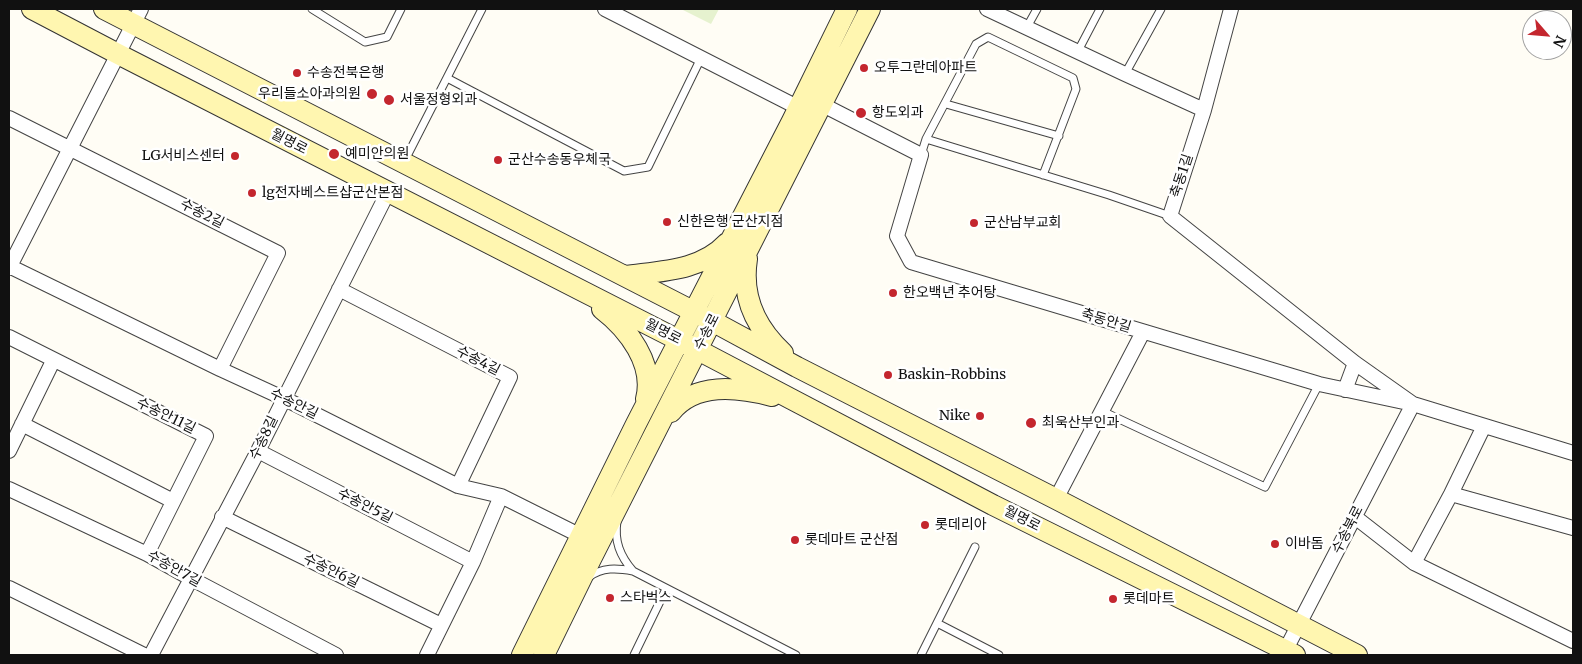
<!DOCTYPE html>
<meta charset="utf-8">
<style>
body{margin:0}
#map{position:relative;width:1582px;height:664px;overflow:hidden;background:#fffdf5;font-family:Merriweather,serif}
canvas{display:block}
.frame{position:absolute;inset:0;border:10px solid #111;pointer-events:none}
.north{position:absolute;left:1522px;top:10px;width:50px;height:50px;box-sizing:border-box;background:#fff;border:1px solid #a0a0a0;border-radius:50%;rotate:117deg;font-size:14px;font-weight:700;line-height:20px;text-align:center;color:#111}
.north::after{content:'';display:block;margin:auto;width:18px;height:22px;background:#c4262e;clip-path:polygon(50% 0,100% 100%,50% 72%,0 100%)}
</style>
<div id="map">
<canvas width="1582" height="664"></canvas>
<div class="frame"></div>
<div class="north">N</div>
</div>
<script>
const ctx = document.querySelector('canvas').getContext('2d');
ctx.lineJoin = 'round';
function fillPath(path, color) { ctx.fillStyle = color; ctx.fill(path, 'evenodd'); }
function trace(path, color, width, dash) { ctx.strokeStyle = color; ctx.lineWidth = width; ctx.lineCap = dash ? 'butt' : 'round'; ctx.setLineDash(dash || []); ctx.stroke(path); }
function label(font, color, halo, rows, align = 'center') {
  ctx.font = font + ' Merriweather,"Noto Sans KR",serif'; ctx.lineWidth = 5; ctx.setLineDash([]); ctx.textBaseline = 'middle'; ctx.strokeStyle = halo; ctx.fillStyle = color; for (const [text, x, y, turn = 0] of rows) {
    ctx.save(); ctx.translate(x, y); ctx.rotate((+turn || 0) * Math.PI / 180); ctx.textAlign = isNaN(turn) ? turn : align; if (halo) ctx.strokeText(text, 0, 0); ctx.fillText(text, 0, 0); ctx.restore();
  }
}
fillPath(new Path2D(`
 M681 9H719L711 24Z`), '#e6f2cf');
const lane = new Path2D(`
 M312 9 365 42 387 37 401 9
 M1027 27 1037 9
 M1078 51 1100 9
 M1125 74 1161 9
 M447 78 624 171 648 167 701 58
 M946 104 1059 136
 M926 139 1109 195 1170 216
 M921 155 926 139 976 44 988 37 1073 78 1076 89 1043 175
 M404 162 482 9
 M1102 411 1265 487 1319 384
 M617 521C614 541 620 556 633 571
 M589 577C602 567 617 568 633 571L796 655
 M937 623 999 655
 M634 655 666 589
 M921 655 975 547`);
const street = new Path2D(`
 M605 9 799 108
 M987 9 1125 74 1204 110
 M1231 9 1204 110 1170 216 1355 363 1413 404 1283 655
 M823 105 921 155 897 236 911 262 1319 384 1413 404 1573 453
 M9 118 278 253 220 369
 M9 266 220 369 283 398 458 486 501 496 581 536
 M9 268 141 9
 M339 289 510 377 458 486
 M9 337 206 436 147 554
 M1345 390 1355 363
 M22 424 173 501
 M9 451 53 361
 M258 451 473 562
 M9 489 147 554 190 578 336 655
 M1451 494 1573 528
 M1056 499 1143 332
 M222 517 441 625
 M1355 517 1414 563 1573 641
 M1414 563 1451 494 1484 426
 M9 588 144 655
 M151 655 258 451 388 192
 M427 655 473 562 501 496`);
const secondary = new Path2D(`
 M32 9 118 54 698 350 993 505 1295 655
 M104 9 712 321 797 367 1056 499 1357 655
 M747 259C741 297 756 328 783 353
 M625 276C661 271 701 271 727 243
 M602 309C628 329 655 364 646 399
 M671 412C695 382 737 387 772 396
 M522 655 636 424 792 121 847 9
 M544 655 591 559 870 9`);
trace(lane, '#444', 9);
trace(street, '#444', 16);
trace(secondary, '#333', 22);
trace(lane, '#fff', 7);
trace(street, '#fff', 14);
trace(secondary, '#fff6b0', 20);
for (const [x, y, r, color] of [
 [864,68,5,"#c4262e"],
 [297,73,5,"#c4262e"],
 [372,94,6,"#c4262e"],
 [389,100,6,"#c4262e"],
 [861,113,6,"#c4262e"],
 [334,154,6,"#c4262e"],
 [235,156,5,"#c4262e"],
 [498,160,5,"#c4262e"],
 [252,193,5,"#c4262e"],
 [667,222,5,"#c4262e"],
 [974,223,5,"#c4262e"],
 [893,293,5,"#c4262e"],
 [888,375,5,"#c4262e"],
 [980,416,5,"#c4262e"],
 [1031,423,6,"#c4262e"],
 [925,525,5,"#c4262e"],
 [795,540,5,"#c4262e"],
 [1275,544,5,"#c4262e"],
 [610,598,5,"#c4262e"],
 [1113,599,5,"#c4262e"]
]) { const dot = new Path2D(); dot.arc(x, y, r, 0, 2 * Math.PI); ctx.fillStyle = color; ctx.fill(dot); trace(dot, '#fff', 2); }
label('14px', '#111', '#fff', [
 ["오투그란데아파트",874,68],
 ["수송전북은행",307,73],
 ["우리들소아과의원",361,94,"right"],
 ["서울정형외과",400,100],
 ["항도외과",872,113],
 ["예미안의원",345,154],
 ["LG서비스센터",225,156,"right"],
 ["군산수송동우체국",508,160],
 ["lg전자베스트샵군산본점",262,193],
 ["신한은행 군산지점",677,222],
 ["군산남부교회",984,223],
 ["한오백년 추어탕",903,293],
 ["Baskin-Robbins",898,375],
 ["Nike",970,416,"right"],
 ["최욱산부인과",1042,423],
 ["롯데리아",935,525],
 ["롯데마트 군산점",805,540],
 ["이바돔",1285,544],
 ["스타벅스",620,598],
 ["롯데마트",1123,599]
], 'left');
label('14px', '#111', '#fff', [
 ["월명로",289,142,27],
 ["축동1길",1182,176,-72],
 ["수송2길",202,214,27],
 ["축동안길",1106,321,17],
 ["월명로",663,332,27],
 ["수송로",707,332,-63],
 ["수송4길",478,361,27],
 ["수송안길",294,404,26],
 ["수송안11길",166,416,26],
 ["수송8길",264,438,-64],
 ["수송안5길",365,506,27],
 ["월명로",1022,519,27],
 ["수송북로",1348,530,-63],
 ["수송안7길",174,569,29],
 ["수송안6길",331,571,26]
]);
</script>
